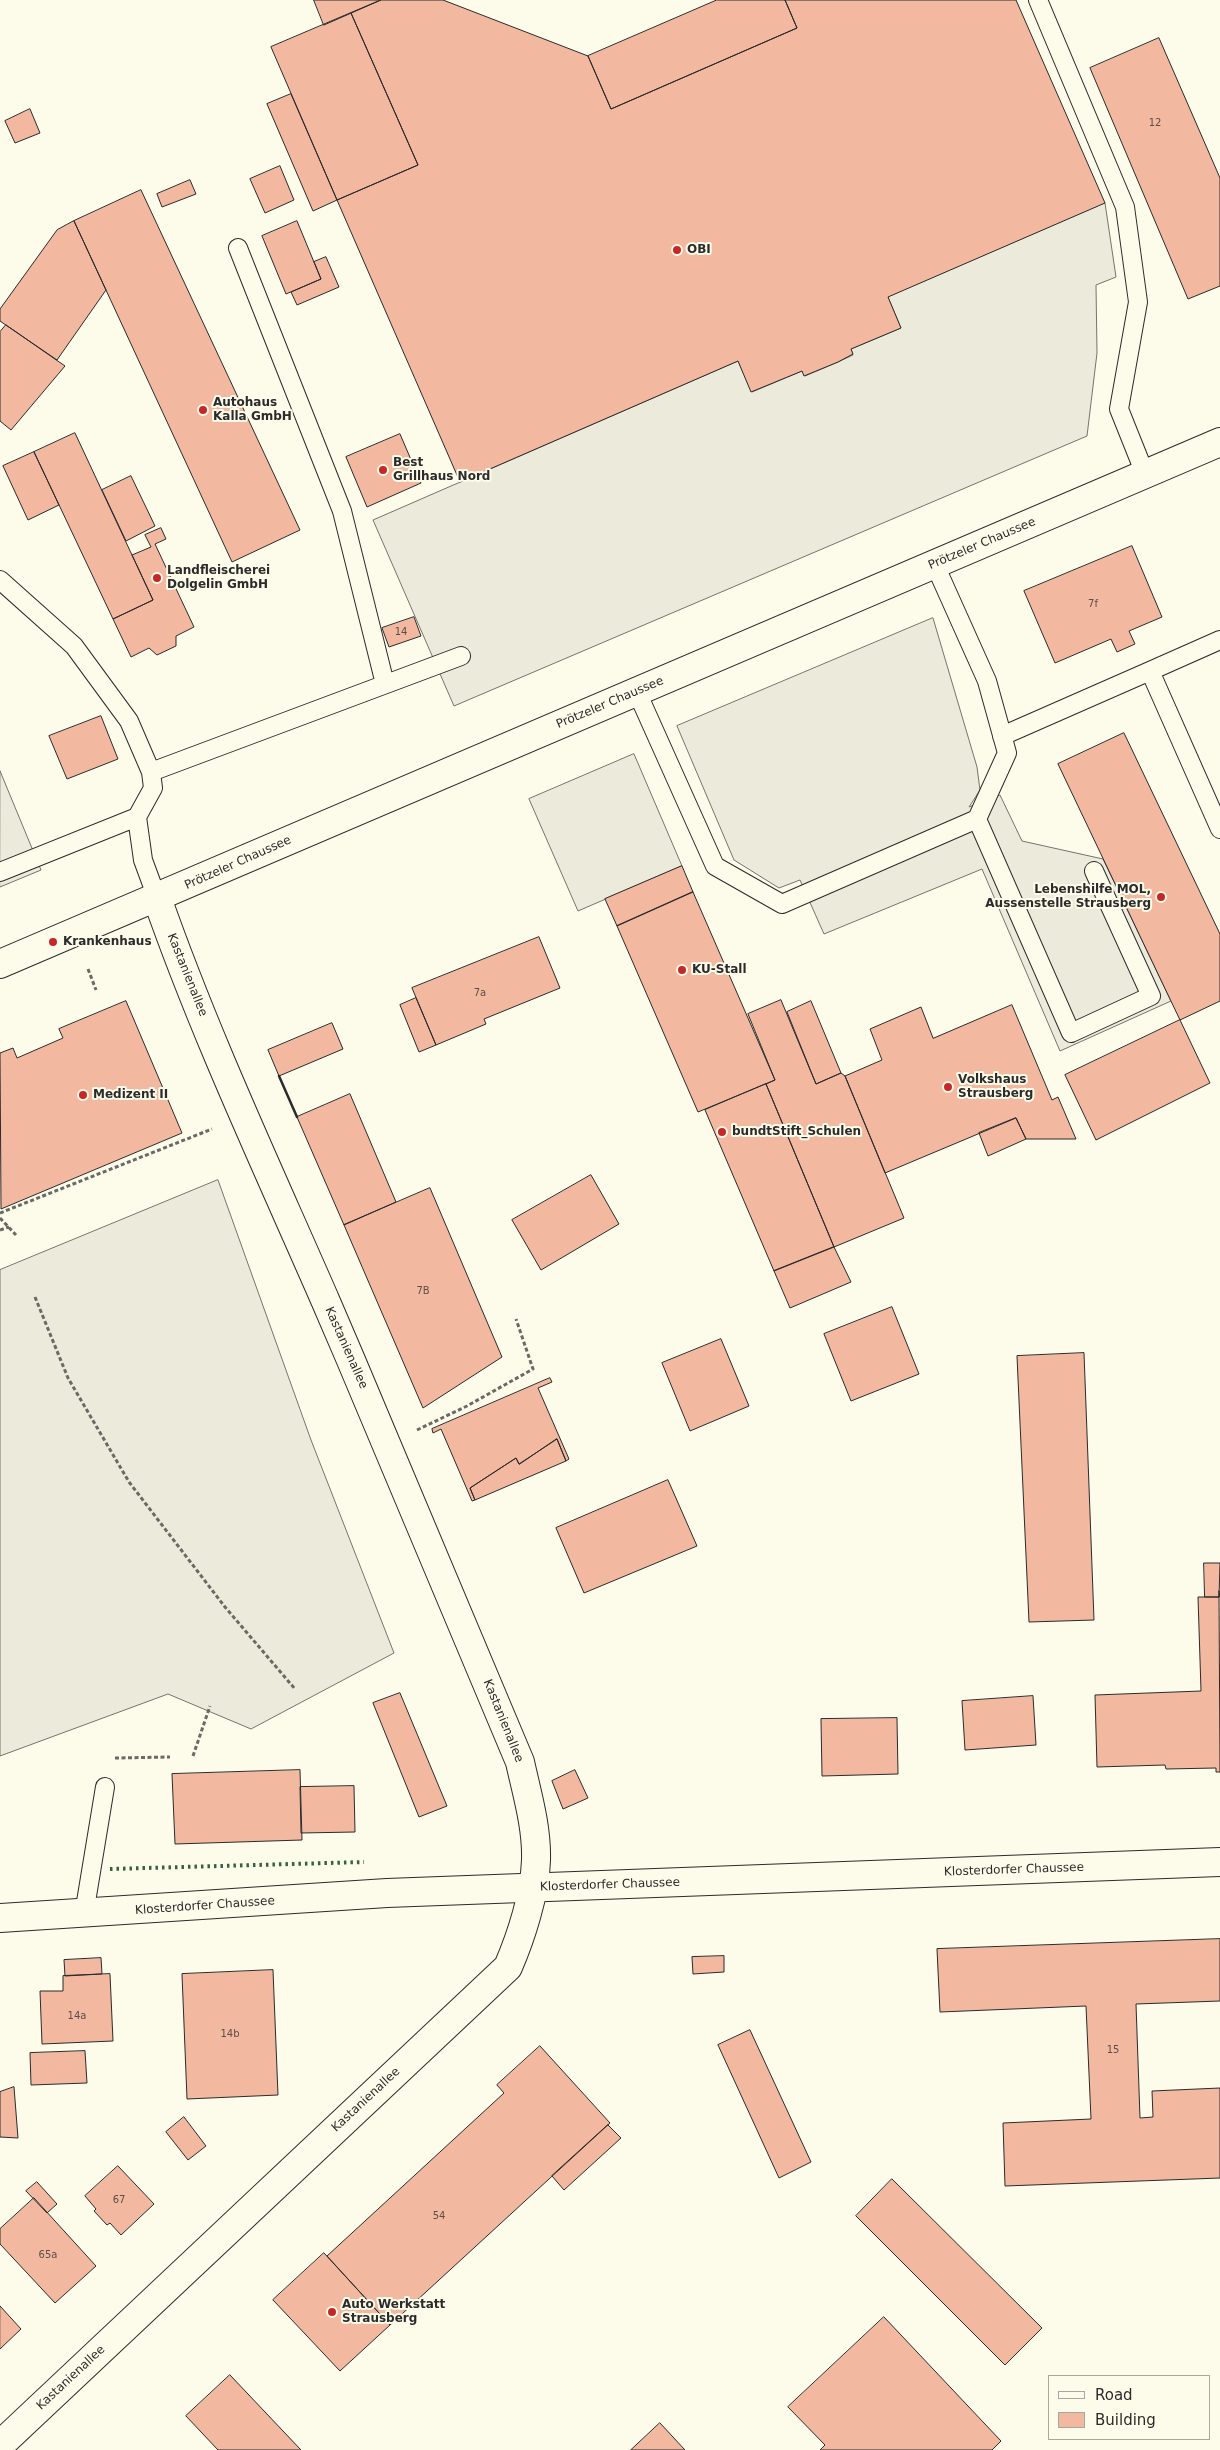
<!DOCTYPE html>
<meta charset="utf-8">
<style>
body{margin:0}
#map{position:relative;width:1220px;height:2450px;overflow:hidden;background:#fdfbea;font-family:"DejaVu Sans",sans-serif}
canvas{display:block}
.legend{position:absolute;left:1048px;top:2375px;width:162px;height:65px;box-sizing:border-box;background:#fdfbea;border:1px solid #a9a89e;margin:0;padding:6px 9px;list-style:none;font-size:15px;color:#2b2b2b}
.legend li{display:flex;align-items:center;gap:10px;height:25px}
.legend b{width:25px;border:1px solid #a9a89e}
</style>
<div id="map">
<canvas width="1220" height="2450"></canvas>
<ul class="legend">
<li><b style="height:6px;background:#fdfbea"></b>Road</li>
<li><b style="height:14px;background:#f2b8a0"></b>Building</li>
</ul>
</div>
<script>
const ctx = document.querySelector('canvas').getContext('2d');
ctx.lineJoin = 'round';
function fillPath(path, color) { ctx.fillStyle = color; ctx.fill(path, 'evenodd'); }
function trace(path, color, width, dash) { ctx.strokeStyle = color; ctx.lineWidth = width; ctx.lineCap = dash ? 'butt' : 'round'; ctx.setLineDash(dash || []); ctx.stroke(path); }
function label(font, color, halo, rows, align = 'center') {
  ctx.font = font + ' "DejaVu Sans",sans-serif'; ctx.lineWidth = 4; ctx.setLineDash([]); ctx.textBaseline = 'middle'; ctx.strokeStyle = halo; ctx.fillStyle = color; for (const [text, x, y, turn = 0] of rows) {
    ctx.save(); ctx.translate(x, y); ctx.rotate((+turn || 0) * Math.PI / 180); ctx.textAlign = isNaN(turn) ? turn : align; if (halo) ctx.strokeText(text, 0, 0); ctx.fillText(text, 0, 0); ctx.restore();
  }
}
const parking = new Path2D(`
 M1105 203 1116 277 1096 285 1097 353 1087 436 454 706 373 520 738 361 752 392 802 371 805 376 838 362 853 355 851 349 901 328 888 297Z
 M933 618 977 767 980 790 969 807 1000 795 1022 841 1103 859 1171 1001 1060 1051 982 869 824 934 800 880 779 888 734 860 677 726Z
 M634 754 682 866 578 911 529 799Z
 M0 771 41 870 0 887Z
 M218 1180 311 1440 394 1653 251 1729 168 1694 0 1756V1270Z`);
fillPath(parking, '#eceadb');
trace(parking, '#74746e', 1);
const building = new Path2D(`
 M314 0H381L324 25Z
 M381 0H443L588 56 611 109 797 28 785 0H1016L1105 203 888 297 901 328 851 349 853 354 838 362 804 376 802 371 751 392 738 361 460 482 337 200 418 165 351 13Z
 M717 0H785L797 28 611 109 588 56Z
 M351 13 418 165 337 200 271 47Z
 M1159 38 1220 178V286L1188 299 1090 68Z
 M291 94 337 200 313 211 267 104Z
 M30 109 40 133 15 143 5 121Z
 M280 166 294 200 265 213 250 179Z
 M190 180 196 194 162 207 157 194Z
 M141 190 300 530 232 562 74 221Z
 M74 221 106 290 57 360 0 321V309L57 230Z
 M297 221 321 279 286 294 262 236Z
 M326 257 339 287 297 305 291 292 321 279 314 262Z
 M6 325 65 366 11 430 0 421V332Z
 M75 433 153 600 113 619 34 452Z
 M400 434 421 483 367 507 346 457Z
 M34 452 59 505 28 520 3 466Z
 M131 476 155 526 126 541 102 490Z
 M161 528 166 539 155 544 194 627 176 636V646L157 655 149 648 131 657 113 619 153 600 132 555 151 547 145 535Z
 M1132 546 1162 617 1129 631 1135 644 1117 652 1111 639 1055 663 1024 591Z
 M414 617 421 636 389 647 382 628Z
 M101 716 118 759 67 779 49 736Z
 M1124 733 1220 934V1001L1180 1020 1058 764Z
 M682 866 693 892 617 926 605 899Z
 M693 892 775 1080 698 1112 617 926Z
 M539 937 560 988 484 1019 486 1024 436 1045 412 988Z
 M416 998 436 1045 419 1052 400 1005Z
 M781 1000 816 1084 841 1073 845 1076 904 1218 834 1247 766 1084 775 1080 748 1014Z
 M126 1001 182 1133 1 1209 0 1053 13 1048 17 1058 63 1038 59 1029Z
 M811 1001 841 1073 816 1084 787 1012Z
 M1012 1005 1052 1100 1058 1097 1076 1139H1026L1016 1118 885 1173 845 1076 882 1060 870 1029 921 1007 933 1038Z
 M1180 1020 1210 1083 1096 1140 1065 1075Z
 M332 1023 343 1049 279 1076 268 1050Z
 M766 1084 834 1247 774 1271 705 1110Z
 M350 1094 396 1202 344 1225 297 1117Z
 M1016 1118 1026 1139 988 1156 979 1133Z
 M591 1175 619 1224 541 1270 512 1220Z
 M430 1188 502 1357 423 1408 344 1225Z
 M834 1247 851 1282 790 1308 774 1271Z
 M892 1307 919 1374 851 1401 824 1334Z
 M721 1339 749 1406 690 1431 662 1363Z
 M1084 1353 1094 1620 1029 1622 1017 1356Z
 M550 1378 552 1382 538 1388 569 1459 566 1461 557 1439 519 1464 516 1458 470 1488 475 1500 472 1501 441 1429 433 1433 432 1429Z
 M557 1439 566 1461 475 1500 470 1488 516 1458 519 1464Z
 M668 1480 697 1546 584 1593 556 1528Z
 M1204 1563H1220L1219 1597H1205Z
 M1219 1591 1220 1772H1216V1768L1166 1769 1165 1765 1097 1767 1095 1695 1201 1691 1198 1597H1219Z
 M400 1693 447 1806 419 1817 373 1703Z
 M1033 1696 1036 1745 965 1750 962 1701Z
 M897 1718 898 1774 822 1776 821 1719Z
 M300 1770 302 1840 175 1844 172 1774Z
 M575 1770 588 1798 563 1809 552 1781Z
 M354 1786 355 1832 301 1833 300 1787Z
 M1220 1939V2001L1136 2004 1140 2118 1153 2117 1152 2091 1220 2088V2178L1005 2186 1003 2123 1091 2119 1086 2006 940 2012 937 1949Z
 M724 1956V1972L693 1974 692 1957Z
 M101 1958 102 1974 65 1976 64 1960Z
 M273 1970 278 2095 187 2099 182 1974Z
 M110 1974 113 2041 42 2044 40 1991H63V1976Z
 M750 2030 811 2162 779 2178 718 2045Z
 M540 2046 610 2123 390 2325 327 2256 504 2093 497 2085Z
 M85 2051 87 2083 31 2085 30 2053Z
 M14 2087 18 2138 0 2137V2092Z
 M184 2117 206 2146 188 2160 166 2132Z
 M608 2125 621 2138 564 2190 552 2176Z
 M118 2166 154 2204 121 2235 110 2223 107 2225 94 2211 96 2209 85 2196Z
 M892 2179 1042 2328 1005 2365 856 2216Z
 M37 2182 57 2204 47 2213 26 2191Z
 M34 2198 96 2266 55 2303 0 2244V2229Z
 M324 2253 390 2325 340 2371 273 2300Z
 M0 2306 21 2329 0 2349Z
 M884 2317 1001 2441 992 2450H820L825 2445 788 2407Z
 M230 2375 301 2450H218L186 2416Z
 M660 2423 685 2450H631Z`);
fillPath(building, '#f2b8a0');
trace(building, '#2b2b2b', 1);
const service = new Path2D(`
 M1038 0 1125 207 1138 302 1119 409 1145 474
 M238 248 342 511 385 684
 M935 565 987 681 1007 753 977 819
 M0 580 74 646 129 721 151 772 153 788 137 817 143 860 157 898
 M1150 671 1220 640
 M637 692 715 866 782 904 977 819 1071 1033 1151 996 1094 871
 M1002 736 1150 671 1220 829
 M151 772 461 656
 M0 872 137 817
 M84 1914 105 1787`);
const minor = new Path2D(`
 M0 1918 387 1893 1220 1862`);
const tertiary = new Path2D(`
 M0 2445 508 1967C521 1937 535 1894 536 1860 537 1827 527 1794 520 1762 456 1609 392 1455 326 1302 268 1169 205 1035 157 898`);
const secondary = new Path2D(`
 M0 964 1220 442`);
trace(service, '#2b2b2b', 20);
trace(minor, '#2b2b2b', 30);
trace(tertiary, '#2b2b2b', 30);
trace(secondary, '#2b2b2b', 30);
trace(new Path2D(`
 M88 969 96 990
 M0 1213 212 1129
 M0 1218 16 1235
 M0 1230 9 1227
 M35 1297 68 1378 129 1482 225 1607 295 1689
 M417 1430 467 1406 533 1369 516 1319
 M193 1756 210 1706
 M115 1758 170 1757`), '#6a6964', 3, [4, 2.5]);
trace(service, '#fdfbea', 18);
trace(minor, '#fdfbea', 28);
trace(tertiary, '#fdfbea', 28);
trace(secondary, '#fdfbea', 28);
trace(new Path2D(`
 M110 1869 364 1862`), '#34623c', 4, [2.5, 4]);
trace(new Path2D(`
 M279 1076 297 1117`), '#2b2b2b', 2.5);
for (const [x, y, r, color] of [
 [677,250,5,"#c62828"],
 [203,410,5,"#c62828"],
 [383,470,5,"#c62828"],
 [157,578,5,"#c62828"],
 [1161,897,5,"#c62828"],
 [53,942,5,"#c62828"],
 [682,970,5,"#c62828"],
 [948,1087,5,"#c62828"],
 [83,1095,5,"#c62828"],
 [722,1132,5,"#c62828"],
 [332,2312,5,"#c62828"]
]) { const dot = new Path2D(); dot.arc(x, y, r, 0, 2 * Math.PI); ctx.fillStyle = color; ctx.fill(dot); trace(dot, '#fdfbea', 2); }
label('10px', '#5d4e48', null, [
 ["12",1155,123],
 ["7f",1093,604],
 ["14",401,632],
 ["7a",480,993],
 ["7B",423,1291],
 ["14a",77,2016],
 ["14b",230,2034],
 ["15",1113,2050],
 ["67",119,2200],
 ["54",439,2216],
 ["65a",48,2255]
]);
label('bold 12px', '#2b2b2b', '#fdfbea', [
 ["OBI",687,250],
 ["Autohaus",213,403],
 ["Kalla GmbH",213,417],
 ["Best",393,463],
 ["Grillhaus Nord",393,477],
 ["Landfleischerei",167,571],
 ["Dolgelin GmbH",167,585],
 ["Lebenshilfe MOL,",1151,890,"right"],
 ["Aussenstelle Strausberg",1151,904,"right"],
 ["Krankenhaus",63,942],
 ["KU-Stall",692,970],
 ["Volkshaus",958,1080],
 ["Strausberg",958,1094],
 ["Medizent II",93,1095],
 ["bundtStift_Schulen",732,1132],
 ["Auto Werkstatt",342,2305],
 ["Strausberg",342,2319]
], 'left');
label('12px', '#2b2b2b', '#fdfbea', [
 ["Prötzeler Chaussee",982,544,-23],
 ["Prötzeler Chaussee",610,703,-23],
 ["Prötzeler Chaussee",238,863,-24],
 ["Kastanienallee",187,975,68],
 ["Kastanienallee",346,1348,66],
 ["Kastanienallee",503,1721,68],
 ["Klosterdorfer Chaussee",1014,1870,-2],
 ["Klosterdorfer Chaussee",610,1885,-2],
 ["Klosterdorfer Chaussee",205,1906,-4],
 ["Kastanienallee",366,2100,-43],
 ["Kastanienallee",71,2378,-43]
]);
</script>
